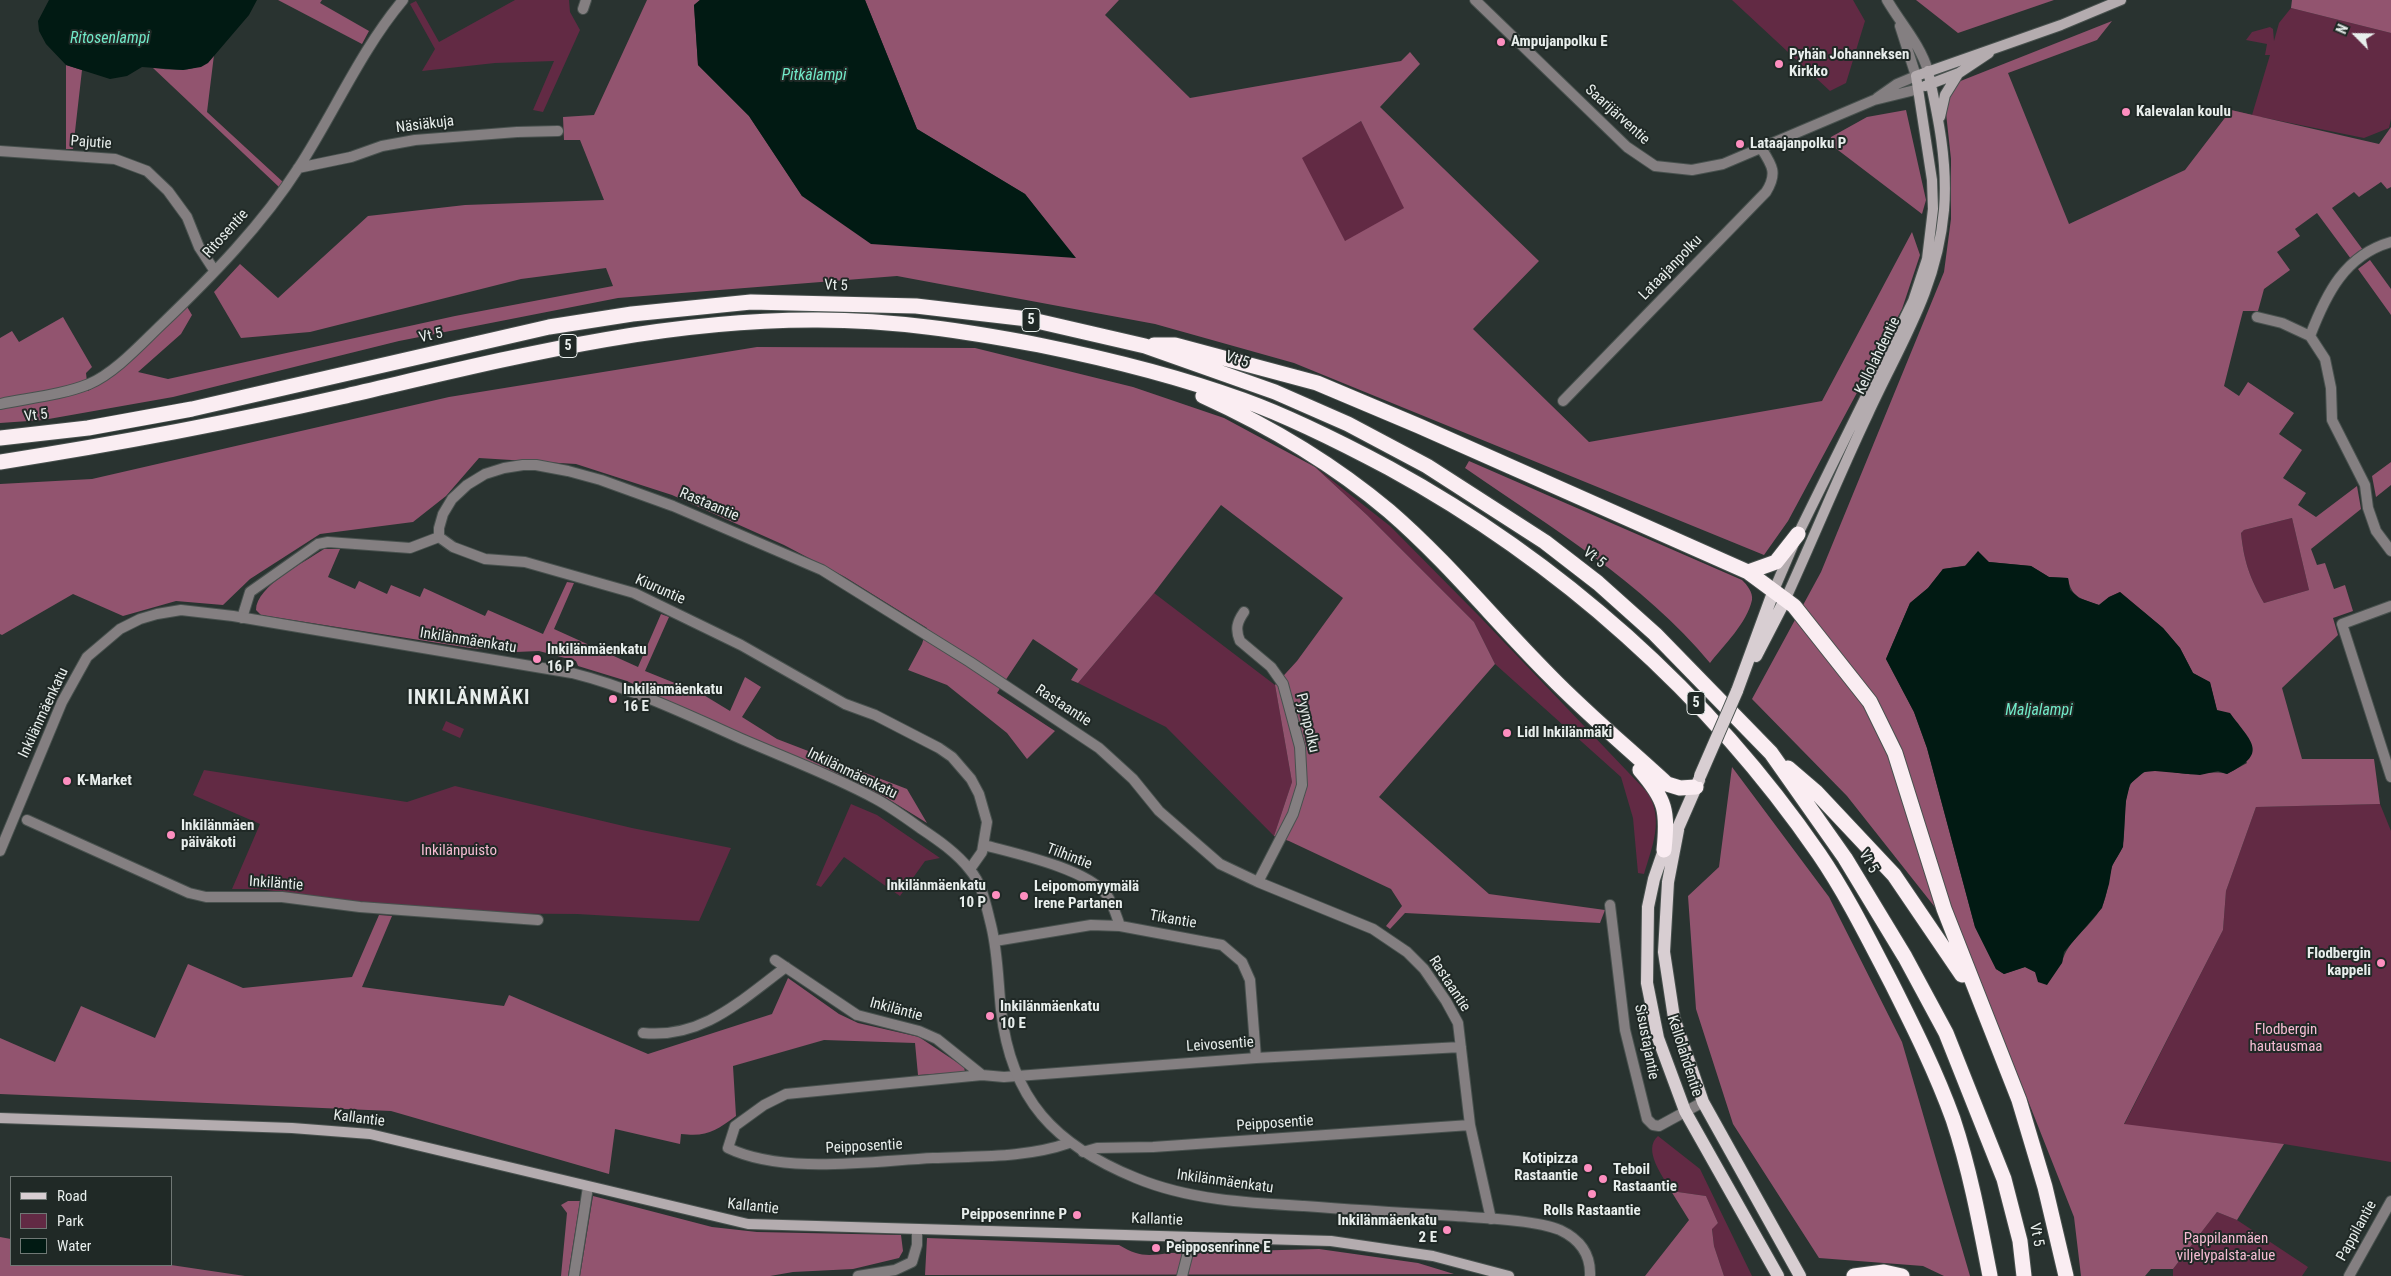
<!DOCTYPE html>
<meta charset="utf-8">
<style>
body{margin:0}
#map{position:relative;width:2391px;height:1276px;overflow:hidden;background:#293330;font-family:"Roboto Condensed",sans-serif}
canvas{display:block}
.legend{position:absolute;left:10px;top:1176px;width:162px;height:90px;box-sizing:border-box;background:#202926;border:1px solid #707875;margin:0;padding:6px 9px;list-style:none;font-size:15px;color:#e8eeec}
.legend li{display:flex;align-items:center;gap:10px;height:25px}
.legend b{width:25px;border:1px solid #707875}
.north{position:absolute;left:2331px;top:10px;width:50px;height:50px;-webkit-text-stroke:4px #202926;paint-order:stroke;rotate:293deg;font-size:14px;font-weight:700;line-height:20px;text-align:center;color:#e8eeec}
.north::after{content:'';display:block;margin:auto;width:18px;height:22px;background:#e8eeec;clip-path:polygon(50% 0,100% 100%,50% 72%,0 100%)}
</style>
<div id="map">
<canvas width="2391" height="1276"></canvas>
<ul class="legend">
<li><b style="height:6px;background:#d8ced2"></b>Road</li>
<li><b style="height:14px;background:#622a44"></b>Park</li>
<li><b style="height:14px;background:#011a13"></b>Water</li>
</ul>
<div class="north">N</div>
</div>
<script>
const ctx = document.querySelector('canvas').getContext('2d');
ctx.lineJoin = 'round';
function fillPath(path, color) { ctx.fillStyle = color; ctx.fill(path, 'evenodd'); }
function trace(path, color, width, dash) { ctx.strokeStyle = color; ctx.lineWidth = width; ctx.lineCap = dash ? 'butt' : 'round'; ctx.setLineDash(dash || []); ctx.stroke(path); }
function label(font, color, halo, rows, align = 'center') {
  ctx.font = font + ' "Roboto Condensed",sans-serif'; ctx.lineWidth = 4; ctx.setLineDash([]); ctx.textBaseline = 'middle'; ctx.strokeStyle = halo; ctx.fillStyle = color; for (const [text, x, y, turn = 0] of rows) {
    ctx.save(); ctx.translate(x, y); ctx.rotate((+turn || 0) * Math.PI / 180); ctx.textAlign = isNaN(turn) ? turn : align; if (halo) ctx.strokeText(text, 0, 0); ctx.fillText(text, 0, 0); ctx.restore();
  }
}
fillPath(new Path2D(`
 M515 0H569L570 12 580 30 543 112 533 110 554 61 495 63 422 71 435 49 410 4 416 1 439 42Z
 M1732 0H1853L1865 21 1846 83 1830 91Z
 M2291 8 2391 33V119L2389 128 2364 138 2261 117 2144 611 2109 597 2106 600 2215 131 2231 110 2252 115 2270 55H2265L2267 44 2246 40 2252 32 2270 27 2273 29 2274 41 2279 23Z
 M1361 121 1405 208 1345 242 1301 158Z
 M1315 467 1390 526 1481 618 1648 793C1664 820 1652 847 1644 874L1638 873 1633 818 1621 777 1495 664 1474 622 1367 515Z
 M2292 518 2309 590 2264 603C2250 578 2244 562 2241 533L2244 530Z
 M1154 593 1275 685 1292 782 1274 836 1166 727 1078 683Z
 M446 721 464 729 460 738 442 730Z
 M204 770 407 802 455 786 632 828 731 848 699 921 577 914 445 913 259 889H232L260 824 193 795Z
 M851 804 877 815 940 858 925 861 900 896 844 857 821 887 816 885Z
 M2380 804 2391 831V1162L2284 1144 2124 1125 2223 930 2226 891 2256 807Z
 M1658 1136 1700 1169 1752 1276H1724L1714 1246 1712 1228 1718 1223 1706 1196 1671 1191C1663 1176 1642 1150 1658 1136Z
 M2217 1212 2237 1220 2308 1267 2302 1276H2173V1269Z`), '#622a44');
fillPath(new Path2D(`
 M278 0H322L320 3 369 31 362 44Z
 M647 0H700L694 5 698 65 749 116 802 196 1075 258 1025 194 917 129 865 0H1119L1105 15 1190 98 1401 61 1410 52 1420 64 1380 107 1539 261 1473 329 1589 442 1822 401 1912 232 1920 255 1902 309 1788 521 1764 555 1294 363 1155 324 897 276 618 298 399 341 173 397 43 420 0 423V338L12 331 19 342 63 317 92 367 86 373 88 391 122 369 186 305 192 315 181 334 138 372 168 379 455 316 613 286 606 268 521 279 310 332 241 338 214 292 240 264 278 298 368 216 465 205 604 200 580 140H564L563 117 594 115ZM1361 121 1404 208 1345 241 1302 158Z
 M1916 0H2054L1958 33Z
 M2292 0H2391V33L2291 8Z
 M2112 21 2097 40 2008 73 2069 224 2185 170 2231 110 2379 144 2391 127V187L2387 189 2381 182 2359 197 2354 192 2332 208 2363 250 2351 259 2317 213 2295 229 2300 236 2277 252 2290 270 2264 289 2258 311H2243L2224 386 2239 396 2248 382 2294 413 2279 434 2302 450 2283 478 2306 493 2298 505 2316 517 2357 486 2361 509 2311 549 2317 565 2325 563 2334 589 2345 585 2353 611 2333 618 2338 635 2282 688 2302 759H2374L2380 804 2256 807 2226 891 2223 930 2124 1124 2284 1144 2237 1220 2217 1212 2173 1269H2151L2145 1276H2081L2074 1217 1968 949 1847 796 1752 699 1821 572 1944 272 1951 219V159L1945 104 1958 82ZM2292 518 2309 590 2264 603C2250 578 2244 562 2241 533L2244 530ZM1989 562 2031 566 2049 577 2068 578C2071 598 2082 599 2099 605L2109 597 2120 592 2163 628 2180 648 2193 673 2210 683 2217 711 2247 763 2227 774C2214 770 2201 775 2186 774 2174 773 2157 767 2145 772 2116 783 2129 827 2122 848 2120 854 2115 859 2113 864 2107 878 2109 895 2101 908 2090 928 2067 940 2062 963L2035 972 2025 967 2004 974 1996 969 1975 927 1927 748 1914 712 1886 659 1910 603 1928 588 1943 569Z
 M214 55 207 112 283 182 279 187 153 68C175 70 198 74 214 55Z
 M66 65 82 70 73 149H66Z
 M1906 110 1926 200 1922 214 1830 144 1831 137 1867 117Z
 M2370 260 2391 289V315L2358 269Z
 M757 347 975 348 1133 387 1224 418 1315 467 1367 515 1474 622 1495 664 1379 797 1489 894 1605 910 1600 923 1405 913 1390 929 1386 926 1402 906 1391 889 1289 841 1274 836 1292 782 1275 685 1297 661 1343 598 1221 505 1154 593 1078 683 1071 680 1078 669 1033 639 997 693 1055 731 1027 759 1007 733 947 685 908 670 922 644 927 628 845 577 784 545 672 495 576 464 479 458 446 496 413 522 320 534 250 579 223 605 176 601 123 616 73 594 2 635 0 634V484L92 479 449 397Z
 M1469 461 1742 580C1747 585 1753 592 1752 600 1747 623 1724 645 1710 663 1643 582 1550 527 1465 468Z
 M2391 462V485L2376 497 2372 476Z
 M324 549H340L328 577 355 589 359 581 387 594 391 585 420 597 424 588 485 616 488 610 543 634 567 582 574 583 554 629 638 667 661 614 669 617 645 671 702 694 730 711 745 677 761 687 742 717 777 739 907 789 927 823 885 797 692 713 627 681 578 666 576 661 539 651 516 652 470 648 261 615 256 610C256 586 305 562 324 549Z
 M1732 767 1829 897 1902 1042 1970 1276H1944L1923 1266 1819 1258 1733 1124 1696 1009 1688 896 1719 867Z
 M379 915 392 916 362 987 504 1006 509 995 648 1054 772 1014 788 978 839 1014 858 1023 919 1037 964 1067 965 1072 918 1075 915 1043 824 1040 733 1066 736 1116C715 1131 708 1137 681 1134L680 1144 615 1129 609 1174 391 1111 0 1094V1038L55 1062 81 1006 155 1038 188 964 243 988 352 977Z
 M1671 1191 1706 1196 1718 1223 1712 1229 1714 1246 1724 1276H1645L1689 1220Z
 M593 1196 712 1227 757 1232 901 1235 903 1251 899 1258 853 1269 793 1272 770 1276H580Z
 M568 1201H580L568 1276H561L567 1213 561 1205Z
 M0 1237 11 1239V1265H171L245 1276H0Z
 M927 1238 1119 1245C1139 1257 1147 1256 1170 1253L1319 1249 1418 1263 1454 1274 925 1275Z`), '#92546f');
fillPath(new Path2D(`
 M49 0H257L249 15 208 63 201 67 183 70 142 67 127 76 110 79 66 65 46 44 39 31 38 21Z
 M700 0H865L917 129 1025 194 1076 258 871 244 802 196 749 116 698 65 694 5Z
 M1978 551 1989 562 2031 566 2049 577 2068 578 2070 590 2079 598 2099 605 2109 597 2120 592 2163 628 2180 648 2193 673 2210 682 2217 710 2230 713C2252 743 2269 753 2227 774L2218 771 2200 775 2155 771 2144 772 2130 784 2126 801 2123 847 2112 866 2109 884 2102 908 2064 952 2062 963 2047 985 2038 982 2035 972 2025 967 2004 974 1996 969 1975 927 1927 748 1914 712 1886 659 1910 603 1928 588 1943 569 1965 566Z`), '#011a13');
const minor = new Path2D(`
 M1475 0 1627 147 1655 166 1692 170 1723 164 1874 100 1919 89
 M583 9 586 0
 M1877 98 1897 84 1916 76
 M0 151 115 159 147 171 168 191 187 217 199 247 214 270
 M298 168 351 157 382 146 415 140 517 132 558 131
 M2257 317 2282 323 2310 336
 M2310 336 2325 359 2331 388 2332 420 2365 485 2368 508 2376 531 2391 551
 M2310 336C2326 294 2345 255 2391 242
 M1563 401 1766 192C1778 173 1772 165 1761 148
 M0 404C29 398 62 395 89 384 115 373 141 344 162 324 211 277 262 225 299 167 334 113 361 50 403 0
 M439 537V528L443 514 452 499 467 485 485 474 504 468 523 465H536L568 471 601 480 673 506 822 570 970 662 1099 748 1133 779 1159 811 1220 864 1258 882 1373 929 1407 952 1424 969 1446 1001 1458 1023 1470 1125 1491 1219
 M2391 606 2342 624 2391 777
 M1244 612C1237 622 1235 629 1240 641L1271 667 1283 684 1300 747 1302 785 1293 814 1258 882
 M242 618 250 592 318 544 328 542 410 548 439 537 453 547 485 559 525 562 634 593 741 645 845 704 875 715 939 748 952 757 971 779 979 794 987 822 982 852 970 869
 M27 820 189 893 206 897H282L360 907 538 920
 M984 845C1017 854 1084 868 1106 894 1113 903 1116 915 1120 926
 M1610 905 1625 1030 1647 1119 1653 1125 1659 1126 1703 1102
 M995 941 1091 925 1120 926 1222 945 1242 962 1250 980 1256 1058
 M775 960 857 1015 919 1031 937 1039 982 1075
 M643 1033C703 1039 741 1000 786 967
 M1069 1143C1026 1158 978 1156 933 1158 872 1161 784 1175 728 1148L735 1126 764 1105 786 1094 982 1075 1004 1077 1256 1058 1461 1047
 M1083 1152 1097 1148 1153 1147 1470 1125
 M574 1276 588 1187
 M858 1276 895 1270 912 1262 917 1245V1229
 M1182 1276 1192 1237
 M2349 1276 2391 1201`);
const tertiary = new Path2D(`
 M1887 0C1901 24 1920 44 1928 71
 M1900 26 1916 76
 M0 851 62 702 87 657 120 629 140 619 157 614 181 610 233 616 572 673C632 688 688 715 744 740 788 759 834 776 876 799 891 807 906 818 920 828 938 840 957 853 970 870 983 885 986 906 991 925 998 953 998 981 1001 1010 1011 1100 1055 1145 1136 1178 1189 1200 1248 1203 1304 1206 1355 1210 1405 1213 1456 1216 1483 1218 1536 1220 1560 1230 1579 1239 1591 1254 1590 1276`);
const secondary = new Path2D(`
 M1925 86 1959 73 1989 53
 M1940 117 1945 95 1958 74
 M1774 590 1798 534 1913 301 1927 259 1933 209 1932 180 1916 76 2061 25 2121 0
 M1786 598C1814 537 1839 475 1868 414 1900 344 1937 290 1944 210 1948 163 1938 116 1928 71
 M0 1118 292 1128 370 1134 748 1224 1331 1241 1433 1256 1509 1276`);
const primary = new Path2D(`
 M1756 656 1786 598
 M1737 691 1774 590
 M1699 780 1678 828 1664 850 1654 879 1648 907 1647 983 1658 1038 1685 1111 1778 1276
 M1678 830 1668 882 1664 952 1674 1018 1703 1102 1800 1276`);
const motorway = new Path2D(`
 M1154 345H1175L1317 383 1419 426 1748 572 1794 606 1870 702 1895 753 1944 909 2019 1100 2045 1187 2066 1276
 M1203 396C1269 426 1333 464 1389 511 1447 561 1496 622 1550 676 1587 714 1628 748 1667 784L1680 788 1696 787
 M0 438 88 428 192 409 549 327 632 314 751 302 916 306 1028 319 1145 346 1275 392 1348 424 1427 466 1545 542 1598 583 1655 634 1771 753 1845 858 1905 957 1946 1033 2004 1179 2020 1241 2024 1276
 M0 462C115 444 228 423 341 397 498 361 655 319 818 320 893 320 966 331 1039 345 1108 359 1177 376 1243 400 1293 418 1342 443 1389 468 1559 561 1709 694 1819 854 1847 895 1869 940 1892 984 1914 1028 1936 1072 1953 1119 1970 1170 1980 1224 1990 1276
 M1748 572 1776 562 1798 534
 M1788 768 1816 792 1894 875 1962 975
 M1640 770C1666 800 1668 811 1664 850
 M1854 1276 1884 1272 1902 1276`);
trace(minor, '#48514e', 12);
trace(tertiary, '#48514e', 12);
trace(secondary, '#48514e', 12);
trace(primary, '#48514e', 14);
trace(motorway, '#48514e', 17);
trace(minor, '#847f81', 10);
trace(tertiary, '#847f81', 10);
trace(secondary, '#b4acaf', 10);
trace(primary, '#d8ced2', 12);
trace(motorway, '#faedf2', 15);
const primaryBridge = new Path2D(`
 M1700 776 1737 691`);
trace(primaryBridge, '#48514e', 14, []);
trace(primaryBridge, '#d8ced2', 12);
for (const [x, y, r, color] of [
 [1501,42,5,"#fd8ebf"],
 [1779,64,5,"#fd8ebf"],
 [2126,112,5,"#fd8ebf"],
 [1740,144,5,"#fd8ebf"],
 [537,659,5,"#fd8ebf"],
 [613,699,5,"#fd8ebf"],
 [1507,733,5,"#fd8ebf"],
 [67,781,5,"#fd8ebf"],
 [171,835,5,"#fd8ebf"],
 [996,895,5,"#fd8ebf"],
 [1024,896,5,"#fd8ebf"],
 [2381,963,5,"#fd8ebf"],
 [990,1016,5,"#fd8ebf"],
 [1588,1168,5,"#fd8ebf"],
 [1603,1179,5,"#fd8ebf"],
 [1592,1194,5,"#fd8ebf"],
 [1077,1215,5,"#fd8ebf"],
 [1447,1230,5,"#fd8ebf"],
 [1156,1248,5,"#fd8ebf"]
]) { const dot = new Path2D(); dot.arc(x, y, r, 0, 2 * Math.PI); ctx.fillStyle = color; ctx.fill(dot); trace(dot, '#202926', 2); }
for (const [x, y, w] of [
 [1031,320,18],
 [568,346,18],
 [1696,703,18]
]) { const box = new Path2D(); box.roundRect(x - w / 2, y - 11.5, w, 23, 4); ctx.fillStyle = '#202926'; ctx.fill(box); trace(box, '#e8eeec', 1); }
label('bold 14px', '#e8eeec', null, [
 ["5",1031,320],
 ["5",568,346],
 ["5",1696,703]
]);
label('bold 15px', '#e8eeec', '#202926', [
 ["Ampujanpolku E",1511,42],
 ["Pyhän Johanneksen",1789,55],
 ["Kirkko",1789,72],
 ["Kalevalan koulu",2136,112],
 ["Lataajanpolku P",1750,144],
 ["Inkilänmäenkatu",547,650],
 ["16 P",547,667],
 ["Inkilänmäenkatu",623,690],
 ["16 E",623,707],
 ["Lidl Inkilänmäki",1517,733],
 ["K-Market",77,781],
 ["Inkilänmäen",181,826],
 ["päiväkoti",181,843],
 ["Inkilänmäenkatu",986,886,"right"],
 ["10 P",986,903,"right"],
 ["Leipomomyymälä",1034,887],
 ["Irene Partanen",1034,904],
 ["Flodbergin",2371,954,"right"],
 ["kappeli",2371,971,"right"],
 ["Inkilänmäenkatu",1000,1007],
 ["10 E",1000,1024],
 ["Kotipizza",1578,1159,"right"],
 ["Rastaantie",1578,1176,"right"],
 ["Teboil",1613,1170],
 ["Rastaantie",1613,1187],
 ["Rolls Rastaantie",1592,1211,"center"],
 ["Peipposenrinne P",1067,1215,"right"],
 ["Inkilänmäenkatu",1437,1221,"right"],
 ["2 E",1437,1238,"right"],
 ["Peipposenrinne E",1166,1248]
], 'left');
label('15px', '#e8eeec', '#202926', [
 ["Saarijärventie",1617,115,42],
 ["Näsiäkuja",425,125,-7],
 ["Pajutie",91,143,4],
 ["Ritosentie",226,234,-48],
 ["Lataajanpolku",1671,268,-46],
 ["Vt 5",836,286,2],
 ["Vt 5",431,336,-13],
 ["Kellolahdentie",1878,356,-64],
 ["Vt 5",1237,360,19],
 ["Vt 5",36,416,-7],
 ["Rastaantie",709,505,23],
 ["Vt 5",1594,558,38],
 ["Kiuruntie",660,590,24],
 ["Inkilänmäenkatu",468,641,9],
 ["Rastaantie",1063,706,33],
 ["Inkilänmäenkatu",44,713,-65],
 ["Pyynpolku",1307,723,77],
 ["Inkilänmäenkatu",852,774,26],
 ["Tilhintie",1069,857,21],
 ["Vt 5",1868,862,59],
 ["Inkiläntie",276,884,4],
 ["Tikantie",1173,920,10],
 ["Rastaantie",1449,984,57],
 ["Inkiläntie",896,1010,15],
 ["Sisustajantie",1646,1042,79],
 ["Leivosentie",1220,1045,-4],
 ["Kellolahdentie",1684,1056,72],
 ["Kallantie",359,1119,7],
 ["Peipposentie",1275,1124,-4],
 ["Peipposentie",864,1147,-3],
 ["Inkilänmäenkatu",1225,1182,8],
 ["Kallantie",753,1207,6],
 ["Kallantie",1157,1220,2],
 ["Pappilantie",2357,1231,-61],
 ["Vt 5",2036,1235,79]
]);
label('15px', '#f6bcd3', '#202926', [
 ["Inkilänpuisto",459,851],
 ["Flodbergin",2286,1030],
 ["hautausmaa",2286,1047],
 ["Pappilanmäen",2226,1239],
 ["viljelypalsta-alue",2226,1256]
]);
label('italic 16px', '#71e9c8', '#202926', [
 ["Ritosenlampi",110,39],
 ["Pitkälampi",814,76],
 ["Maljalampi",2039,711]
]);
ctx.letterSpacing = '1px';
label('bold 20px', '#e8eeec', '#202926', [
 ["INKILÄNMÄKI",469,699]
]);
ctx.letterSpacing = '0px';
</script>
